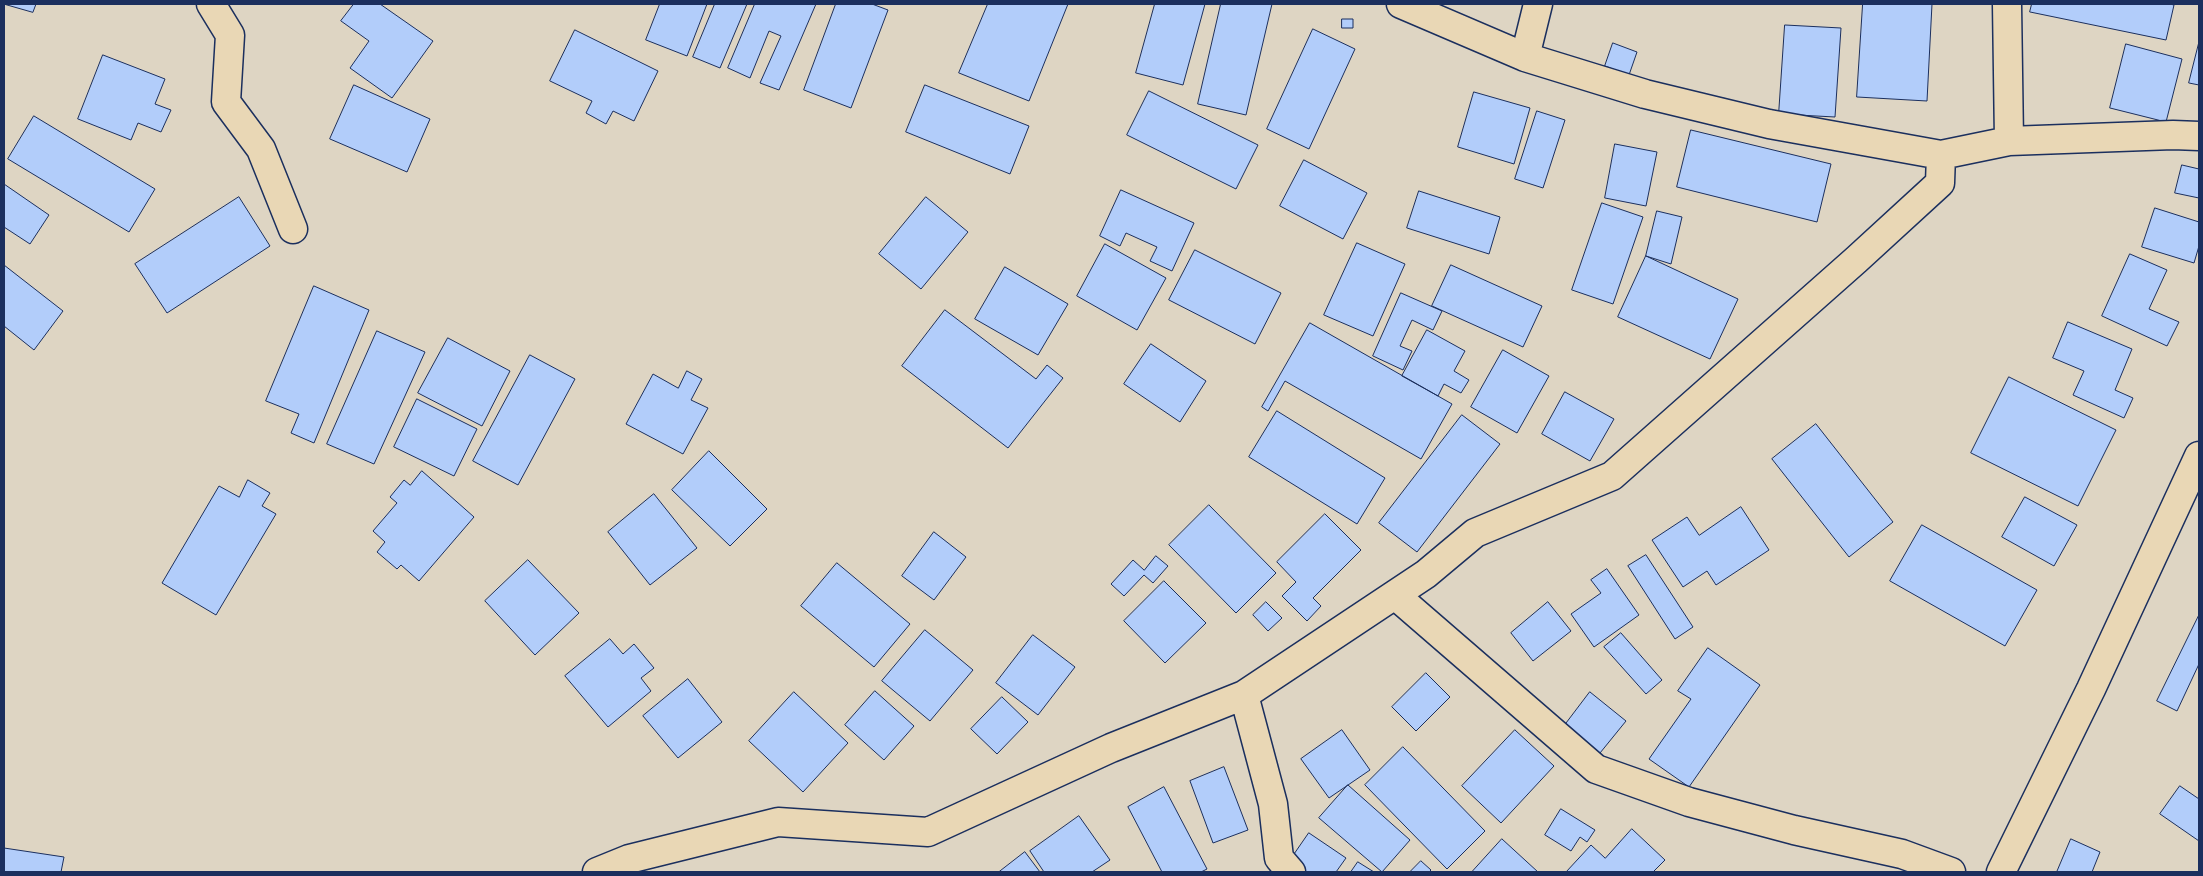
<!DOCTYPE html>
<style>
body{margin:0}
#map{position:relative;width:2203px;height:876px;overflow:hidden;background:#ded5c3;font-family:"Architects Daughter",sans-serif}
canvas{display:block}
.frame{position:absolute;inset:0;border:5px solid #1b2f5e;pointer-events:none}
</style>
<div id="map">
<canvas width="2203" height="876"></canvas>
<div class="frame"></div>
</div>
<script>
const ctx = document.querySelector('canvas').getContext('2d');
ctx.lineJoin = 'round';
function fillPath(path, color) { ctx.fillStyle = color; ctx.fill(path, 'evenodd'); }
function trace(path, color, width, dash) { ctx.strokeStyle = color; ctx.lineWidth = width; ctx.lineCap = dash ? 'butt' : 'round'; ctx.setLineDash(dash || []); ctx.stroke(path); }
const building = new Path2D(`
 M4 4H36L33 12Z
 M354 4H380L433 41 392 98 350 68 369 41 341 21Z
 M660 4H707L687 56 646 40Z
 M715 4H747L720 68 693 57Z
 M755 4H816L779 90 760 83 781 36 769 31 750 78 728 68Z
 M836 4H872L888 10 851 108 804 90Z
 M988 4H1068L1029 101 959 73Z
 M1155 4H1205L1183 85 1136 73Z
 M1221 4H1272L1246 115 1198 104Z
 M1863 4H1932L1927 101 1857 97Z
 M2032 4H2170L2174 5 2166 40 2030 12Z
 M1342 19H1353V28H1342Z
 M1785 25 1841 28 1835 117 1779 114Z
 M1313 29 1355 49 1309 149 1267 129Z
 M575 30 658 71 634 121 613 111 606 124 586 113 592 101 550 81Z
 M2199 42V85L2189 83Z
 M1613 43 1637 52 1629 75 1605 66Z
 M2126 44 2182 59 2166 122 2110 108Z
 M103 55 165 79 155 104 171 110 161 132 138 123 131 140 78 119Z
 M354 85 430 119 407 172 330 139Z
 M925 85 1029 126 1010 174 906 132Z
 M1149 91 1258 145 1236 189 1127 135Z
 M1474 92 1530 108 1514 164 1458 147Z
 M1537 111 1565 120 1543 188 1515 179Z
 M34 116 155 189 129 232 8 159Z
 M1691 130 1831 164 1817 222 1677 187Z
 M1615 144 1657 152 1646 206 1605 198Z
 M1304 160 1367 193 1343 239 1280 206Z
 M2182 165 2199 169V198L2175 193Z
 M4 184 49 215 30 244 4 227Z
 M1121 190 1194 223 1172 271 1150 261 1157 247 1126 233 1120 246 1100 236Z
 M1419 191 1500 217 1489 254 1407 228Z
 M239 197 270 246 167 313 135 264Z
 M926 197 968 232 921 289 879 254Z
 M1602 203 1643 217 1613 304 1572 290Z
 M2155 208 2199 222V246L2194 263 2142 247Z
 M1657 211 1682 217 1671 264 1646 256Z
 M1357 243 1405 264 1373 336 1324 315Z
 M1105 244 1166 278 1137 330 1077 296Z
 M1195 250 1281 293 1255 344 1169 300Z
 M2130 254 2167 270 2149 309 2179 322 2167 346 2102 316Z
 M1646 256 1738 299 1710 359 1618 317Z
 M4 265 63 311 34 350 4 326Z
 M1451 265 1542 306 1523 347 1432 306Z
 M1005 267 1068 304 1038 355 975 319Z
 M314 286 369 310 314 443 291 433 299 414 266 401Z
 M1401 293 1442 311 1433 330 1412 320 1400 346 1412 351 1403 370 1373 356Z
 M945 310 1036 379 1047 365 1063 378 1008 448 902 366Z
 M2068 322 2132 349 2115 390 2133 398 2124 418 2073 395 2084 371 2053 358Z
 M1310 323 1452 404 1421 459 1285 381 1268 411 1262 407Z
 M1427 330 1465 351 1454 371 1469 380 1461 393 1444 384 1438 396 1402 376Z
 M377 331 425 352 374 464 327 444Z
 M448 338 510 371 482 426 418 393Z
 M1151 344 1206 381 1180 422 1124 384Z
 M1503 350 1549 376 1517 433 1471 407Z
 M530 355 575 379 518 485 473 461Z
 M687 371 702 379 691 400 708 408 683 454 626 424 653 374 678 388Z
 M2009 377 2116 430 2078 506 1971 453Z
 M1565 392 1614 419 1590 461 1542 434Z
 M417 399 477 429 454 476 394 447Z
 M1277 411 1385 478 1357 524 1249 457Z
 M1462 415 1500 444 1417 552 1379 523Z
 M1816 424 1893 522 1849 557 1772 459Z
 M709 451 767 509 730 546 672 490Z
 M422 471 474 517 419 581 401 565 397 569 377 552 385 542 373 531 397 503 390 497 404 480 410 485Z
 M248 480 270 493 262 506 276 514 216 615 162 583 219 486 239 497Z
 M654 494 697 548 650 585 608 532Z
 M2025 497 2077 525 2054 566 2002 537Z
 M1209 505 1276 573 1236 613 1169 545Z
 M1741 507 1769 550 1716 585 1707 571 1683 587 1652 540 1687 517 1699 535Z
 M1325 514 1361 550 1313 598 1321 606 1307 621 1282 596 1296 582 1277 562Z
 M1922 525 2037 590 2005 646 1890 581Z
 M934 532 966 557 934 600 902 576Z
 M1646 555 1693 627 1675 639 1628 566Z
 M1156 556 1168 566 1153 583 1144 575 1124 596 1111 584 1133 560 1144 570Z
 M528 560 579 613 535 655 485 601Z
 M837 563 910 624 874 667 801 606Z
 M1607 569 1639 615 1594 647 1571 614 1601 593 1591 580Z
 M1164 581 1206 623 1165 663 1124 621Z
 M1266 602 1282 618 1268 631 1253 615Z
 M1548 602 1571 631 1533 661 1511 633Z
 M2199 615V664L2177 711 2157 701Z
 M925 630 973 670 930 721 882 681Z
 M1621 633 1662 680 1646 694 1604 647Z
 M1033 635 1075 667 1038 715 996 683Z
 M610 639 623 654 634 644 654 668 641 678 651 691 608 727 565 676Z
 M1708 648 1760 685 1689 787 1649 759 1691 699 1678 691Z
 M1426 673 1450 697 1416 731 1392 707Z
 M688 679 722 722 678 758 643 716Z
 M875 691 914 726 884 760 845 725Z
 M794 692 848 743 803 792 749 741Z
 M1590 692 1626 721 1600 753 1565 725Z
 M1002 697 1028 722 997 754 971 729Z
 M1342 730 1370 770 1329 798 1301 759Z
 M1515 730 1554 766 1501 823 1462 786Z
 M1403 747 1485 831 1447 869 1365 785Z
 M1224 767 1248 830 1213 843 1190 781Z
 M1348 785 1410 840 1382 872 1319 818Z
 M2180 786 2199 799V841L2160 814Z
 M1164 787 1207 869 1201 872H1162L1128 807Z
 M1561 809 1595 830 1587 842 1580 837 1571 851 1545 835Z
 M1079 816 1110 860 1092 872H1044L1030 851Z
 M1632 829 1665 860 1653 872H1566L1591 845 1605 858Z
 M1309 833 1346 858 1336 872H1282Z
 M1502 839 1538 872H1472Z
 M2071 839 2100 852 2092 872H2057Z
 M4 848 64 857 61 872H4Z
 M1025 852 1040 872H999Z
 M1421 861 1431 870 1429 872H1410Z
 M1358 862 1374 872H1351Z`);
fillPath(building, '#b2cdfa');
trace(building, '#1b2f5e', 1);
const minor = new Path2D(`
 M211 4 230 35 226 102 261 149 293 229
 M1401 4 1525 57 1645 94 1769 124 1941 155 2009 141 2173 135 2199 136
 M2007 4 2009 141
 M1525 57 1538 4
 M1395 595 1596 769 1689 802 1794 830 1902 854 1951 872
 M1244 695 1273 804 1279 858 1291 872
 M597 872 629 859 778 822 928 832 1111 748 1244 695 1426 574 1475 533 1612 476 1856 260 1940 183 1941 155`);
const secondary = new Path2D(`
 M2001 872 2091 689 2199 456`);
trace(minor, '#1b2f5e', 31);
trace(secondary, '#1b2f5e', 31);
trace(minor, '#e9d7b5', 28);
trace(secondary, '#e9d7b5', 28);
</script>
